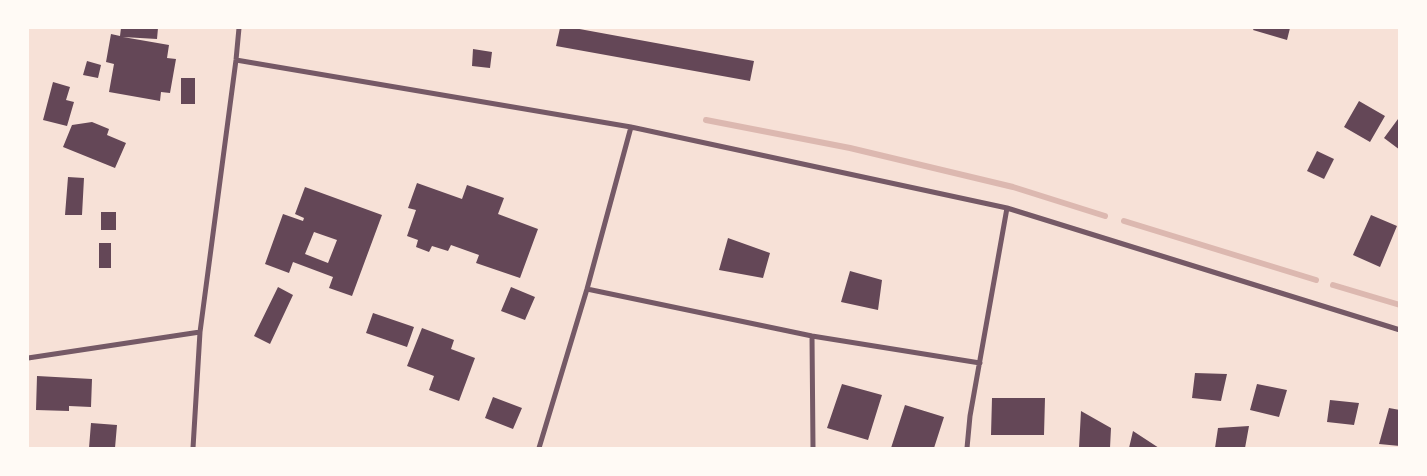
<!DOCTYPE html>
<style>
body{margin:0}
#map{position:relative;width:1427px;height:476px;overflow:hidden;background:#f7e1d7;font-family:Helvetica,sans-serif}
canvas{display:block}
.frame{position:absolute;inset:0;border:29px solid #fffaf5;pointer-events:none}
</style>
<div id="map">
<canvas width="1427" height="476"></canvas>
<div class="frame"></div>
</div>
<script>
const c = document.querySelector('canvas').getContext('2d');
c.lineJoin = 'round';
const shape = rows => new Path2D(rows.map(r => 'M' + r).join(''));
function trace(path, color, width, dash) { c.strokeStyle = color; c.lineWidth = width; c.lineCap = dash ? 'butt' : 'round'; c.setLineDash(dash || []); c.stroke(path); }
function fillPath(path, color) { c.fillStyle = color; c.fill(path, 'evenodd'); }
trace(shape([
 [706,120,850,148,1013,187,1105,216],
 [1124,221,1316,280],
 [1333,285,1400,305]
]), '#dcb8b0', 6);
fillPath(shape([
 [121,28,158,28,157,39,123,37,169,45,167,58,176,59,170,93,161,92,160,101,109,92,114,64,106,62,111,34,120,36],
 [560,28,574,28,754,61,750,81,556,46],
 [1254,28,1290,28,1287,40,1253,30],
 [473,49,492,52,490,68,472,66],
 [87,61,101,65,98,78,83,75],
 [181,78,195,78,195,104,181,104],
 [53,82,70,87,66,100,74,102,67,126,43,120],
 [1359,101,1385,116,1370,142,1344,127],
 [1398,119,1400,120,1400,150,1384,138],
 [92,122,109,129,107,135,126,143,115,168,63,147,72,125],
 [1317,151,1334,159,1324,179,1307,171],
 [68,177,84,178,82,215,65,215],
 [417,183,462,199,467,185,504,198,498,214,538,229,520,278,476,263,479,255,451,245,448,251,432,246,429,252,416,247,418,240,407,236,416,210,408,208],
 [305,187,382,215,352,296,329,288,333,277,293,262,289,273,265,264,283,214,303,221,304,218,295,214],
 [314,232,337,240,328,263,305,254],
 [101,212,116,212,116,230,101,230],
 [1371,215,1397,226,1380,267,1353,255],
 [728,238,770,253,763,278,719,270],
 [99,243,111,243,111,268,99,268],
 [850,271,882,280,878,310,841,302],
 [278,287,293,295,270,344,254,336],
 [511,287,535,297,525,320,501,311],
 [373,313,414,327,407,347,366,333],
 [422,328,454,340,451,349,475,358,459,401,429,390,434,376,407,366],
 [1195,373,1227,374,1221,401,1192,398],
 [37,376,92,379,91,407,69,406,69,411,36,410],
 [842,384,882,395,868,440,827,428],
 [1257,384,1287,390,1279,417,1250,410],
 [493,397,522,408,513,429,485,418],
 [992,398,1045,398,1044,435,991,435],
 [1330,400,1359,403,1354,425,1327,422],
 [905,405,944,417,934,448,891,448],
 [1389,408,1400,410,1400,446,1379,444],
 [1081,411,1111,428,1110,448,1079,448],
 [91,423,117,425,115,448,89,448],
 [1249,426,1245,448,1215,448,1218,428],
 [1133,431,1159,448,1129,448]
]), '#644757');
trace(shape([
 [236,60,631,127,1007,208,1400,330],
 [587,289,812,336,980,363],
 [812,336,813,448],
 [28,358,200,332],
 [193,448,200,332,236,60,239,28],
 [539,448,587,289,631,127],
 [967,448,970,416,1007,208]
]), '#755966', 5);
</script>
